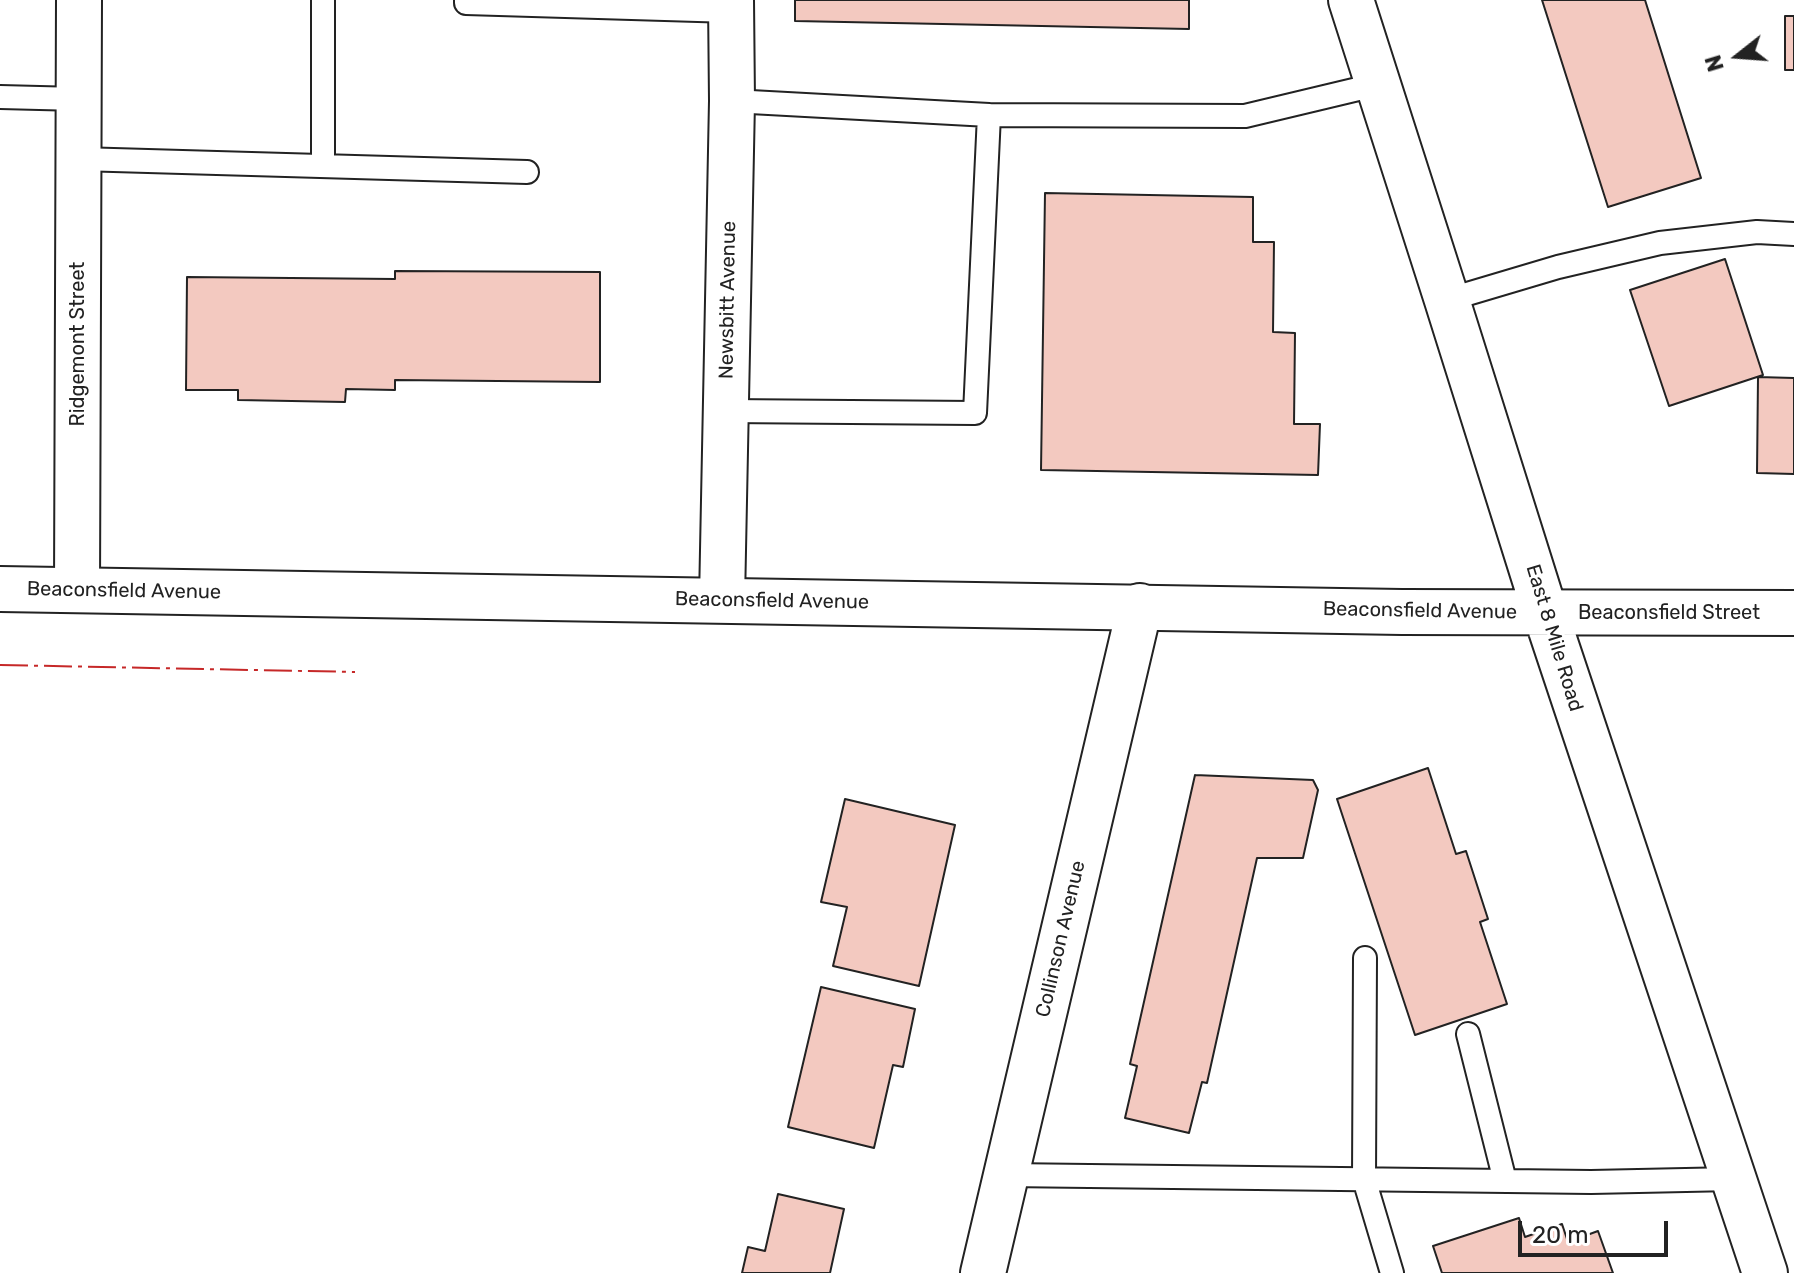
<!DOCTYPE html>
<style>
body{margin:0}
#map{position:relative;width:1794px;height:1273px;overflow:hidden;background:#fff;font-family:Rubik,sans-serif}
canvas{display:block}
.north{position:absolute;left:1698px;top:16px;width:80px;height:80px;-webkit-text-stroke:6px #fff;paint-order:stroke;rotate:253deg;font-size:22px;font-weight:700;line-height:32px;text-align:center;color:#222}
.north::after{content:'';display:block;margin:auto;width:28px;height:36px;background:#222;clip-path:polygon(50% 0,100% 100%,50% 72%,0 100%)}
.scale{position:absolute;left:1518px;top:1221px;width:150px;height:36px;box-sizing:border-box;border:4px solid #222;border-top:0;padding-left:10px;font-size:24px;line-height:28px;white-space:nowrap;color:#222;-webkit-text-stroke:6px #fff;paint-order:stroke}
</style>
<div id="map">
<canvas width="1794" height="1273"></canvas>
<div class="north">N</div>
<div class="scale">20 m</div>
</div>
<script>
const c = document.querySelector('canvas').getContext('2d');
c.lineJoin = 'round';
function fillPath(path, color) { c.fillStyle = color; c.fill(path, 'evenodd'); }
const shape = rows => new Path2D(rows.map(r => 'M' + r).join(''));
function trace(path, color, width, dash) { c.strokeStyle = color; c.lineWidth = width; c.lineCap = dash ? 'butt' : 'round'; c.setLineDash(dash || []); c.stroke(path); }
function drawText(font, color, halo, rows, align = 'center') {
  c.font = font + ' Rubik,sans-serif'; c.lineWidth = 6; c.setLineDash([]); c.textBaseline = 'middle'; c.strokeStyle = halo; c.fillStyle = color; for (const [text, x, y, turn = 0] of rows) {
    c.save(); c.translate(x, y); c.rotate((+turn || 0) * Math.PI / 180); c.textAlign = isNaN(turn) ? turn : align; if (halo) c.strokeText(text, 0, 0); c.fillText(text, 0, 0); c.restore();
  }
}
const building = shape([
 [795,0,1189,0,1189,29,795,21,795,0],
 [1542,0,1645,0,1701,178,1608,207,1542,0],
 [1785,16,1794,16,1794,70,1785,70,1785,16],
 [1045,193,1253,197,1253,242,1274,242,1273,332,1295,333,1294,424,1320,424,1318,475,1041,470,1045,193],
 [1725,259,1763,375,1669,406,1630,290,1725,259],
 [395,271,600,272,600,382,395,380,395,390,346,389,345,402,238,400,238,390,186,390,187,277,395,279,395,271],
 [1758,377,1794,378,1794,474,1757,473,1758,377],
 [1428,768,1456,854,1466,851,1488,919,1480,922,1507,1004,1415,1035,1337,799,1428,768],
 [1195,775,1313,780,1318,790,1303,858,1257,858,1207,1083,1202,1082,1189,1133,1125,1118,1137,1066,1130,1064,1195,775],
 [845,799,955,825,919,986,833,966,847,907,821,902,845,799],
 [821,987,915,1009,903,1067,893,1065,874,1148,788,1127,821,987],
 [778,1194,844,1209,830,1273,742,1273,748,1247,765,1251,778,1194],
 [1519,1218,1525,1237,1562,1224,1568,1242,1598,1231,1613,1273,1442,1273,1433,1246,1519,1218]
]);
fillPath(building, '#f3c9c0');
trace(building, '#222', 2);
const service = shape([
 [466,0,466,3,731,11],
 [0,97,79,99],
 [989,115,1245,116,1379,84],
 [79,159,527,172],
 [323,166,323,0],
 [1447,300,1558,267,1660,243,1757,232,1794,234],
 [726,411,975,413,989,115,732,101],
 [1365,958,1364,1179,1392,1273],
 [1468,1034,1505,1181],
 [1006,1175,1591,1182,1733,1179]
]);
const minor = shape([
 [77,590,79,0],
 [722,600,732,101,731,0],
 [983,1273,1140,606]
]);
const tertiary = shape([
 [1351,0,1447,300,1545,612,1765,1273],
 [0,589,1402,612,1794,613]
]);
trace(service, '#222', 26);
trace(minor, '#222', 48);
trace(tertiary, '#222', 48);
trace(service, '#fff', 22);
trace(minor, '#fff', 44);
trace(tertiary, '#fff', 44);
trace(shape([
 [0,665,355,672]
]), '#c62828', 2, [28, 6, 4, 6]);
drawText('20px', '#222', '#fff', [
 ["Newsbitt Avenue",728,300,-89],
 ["Ridgemont Street",78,344,-90],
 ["Beaconsfield Avenue",124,591,1],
 ["Beaconsfield Avenue",772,601,1],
 ["Beaconsfield Avenue",1420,611,1],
 ["Beaconsfield Street",1669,613],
 ["East 8 Mile Road",1554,638,73],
 ["Collinson Avenue",1061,939,-77]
]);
</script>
